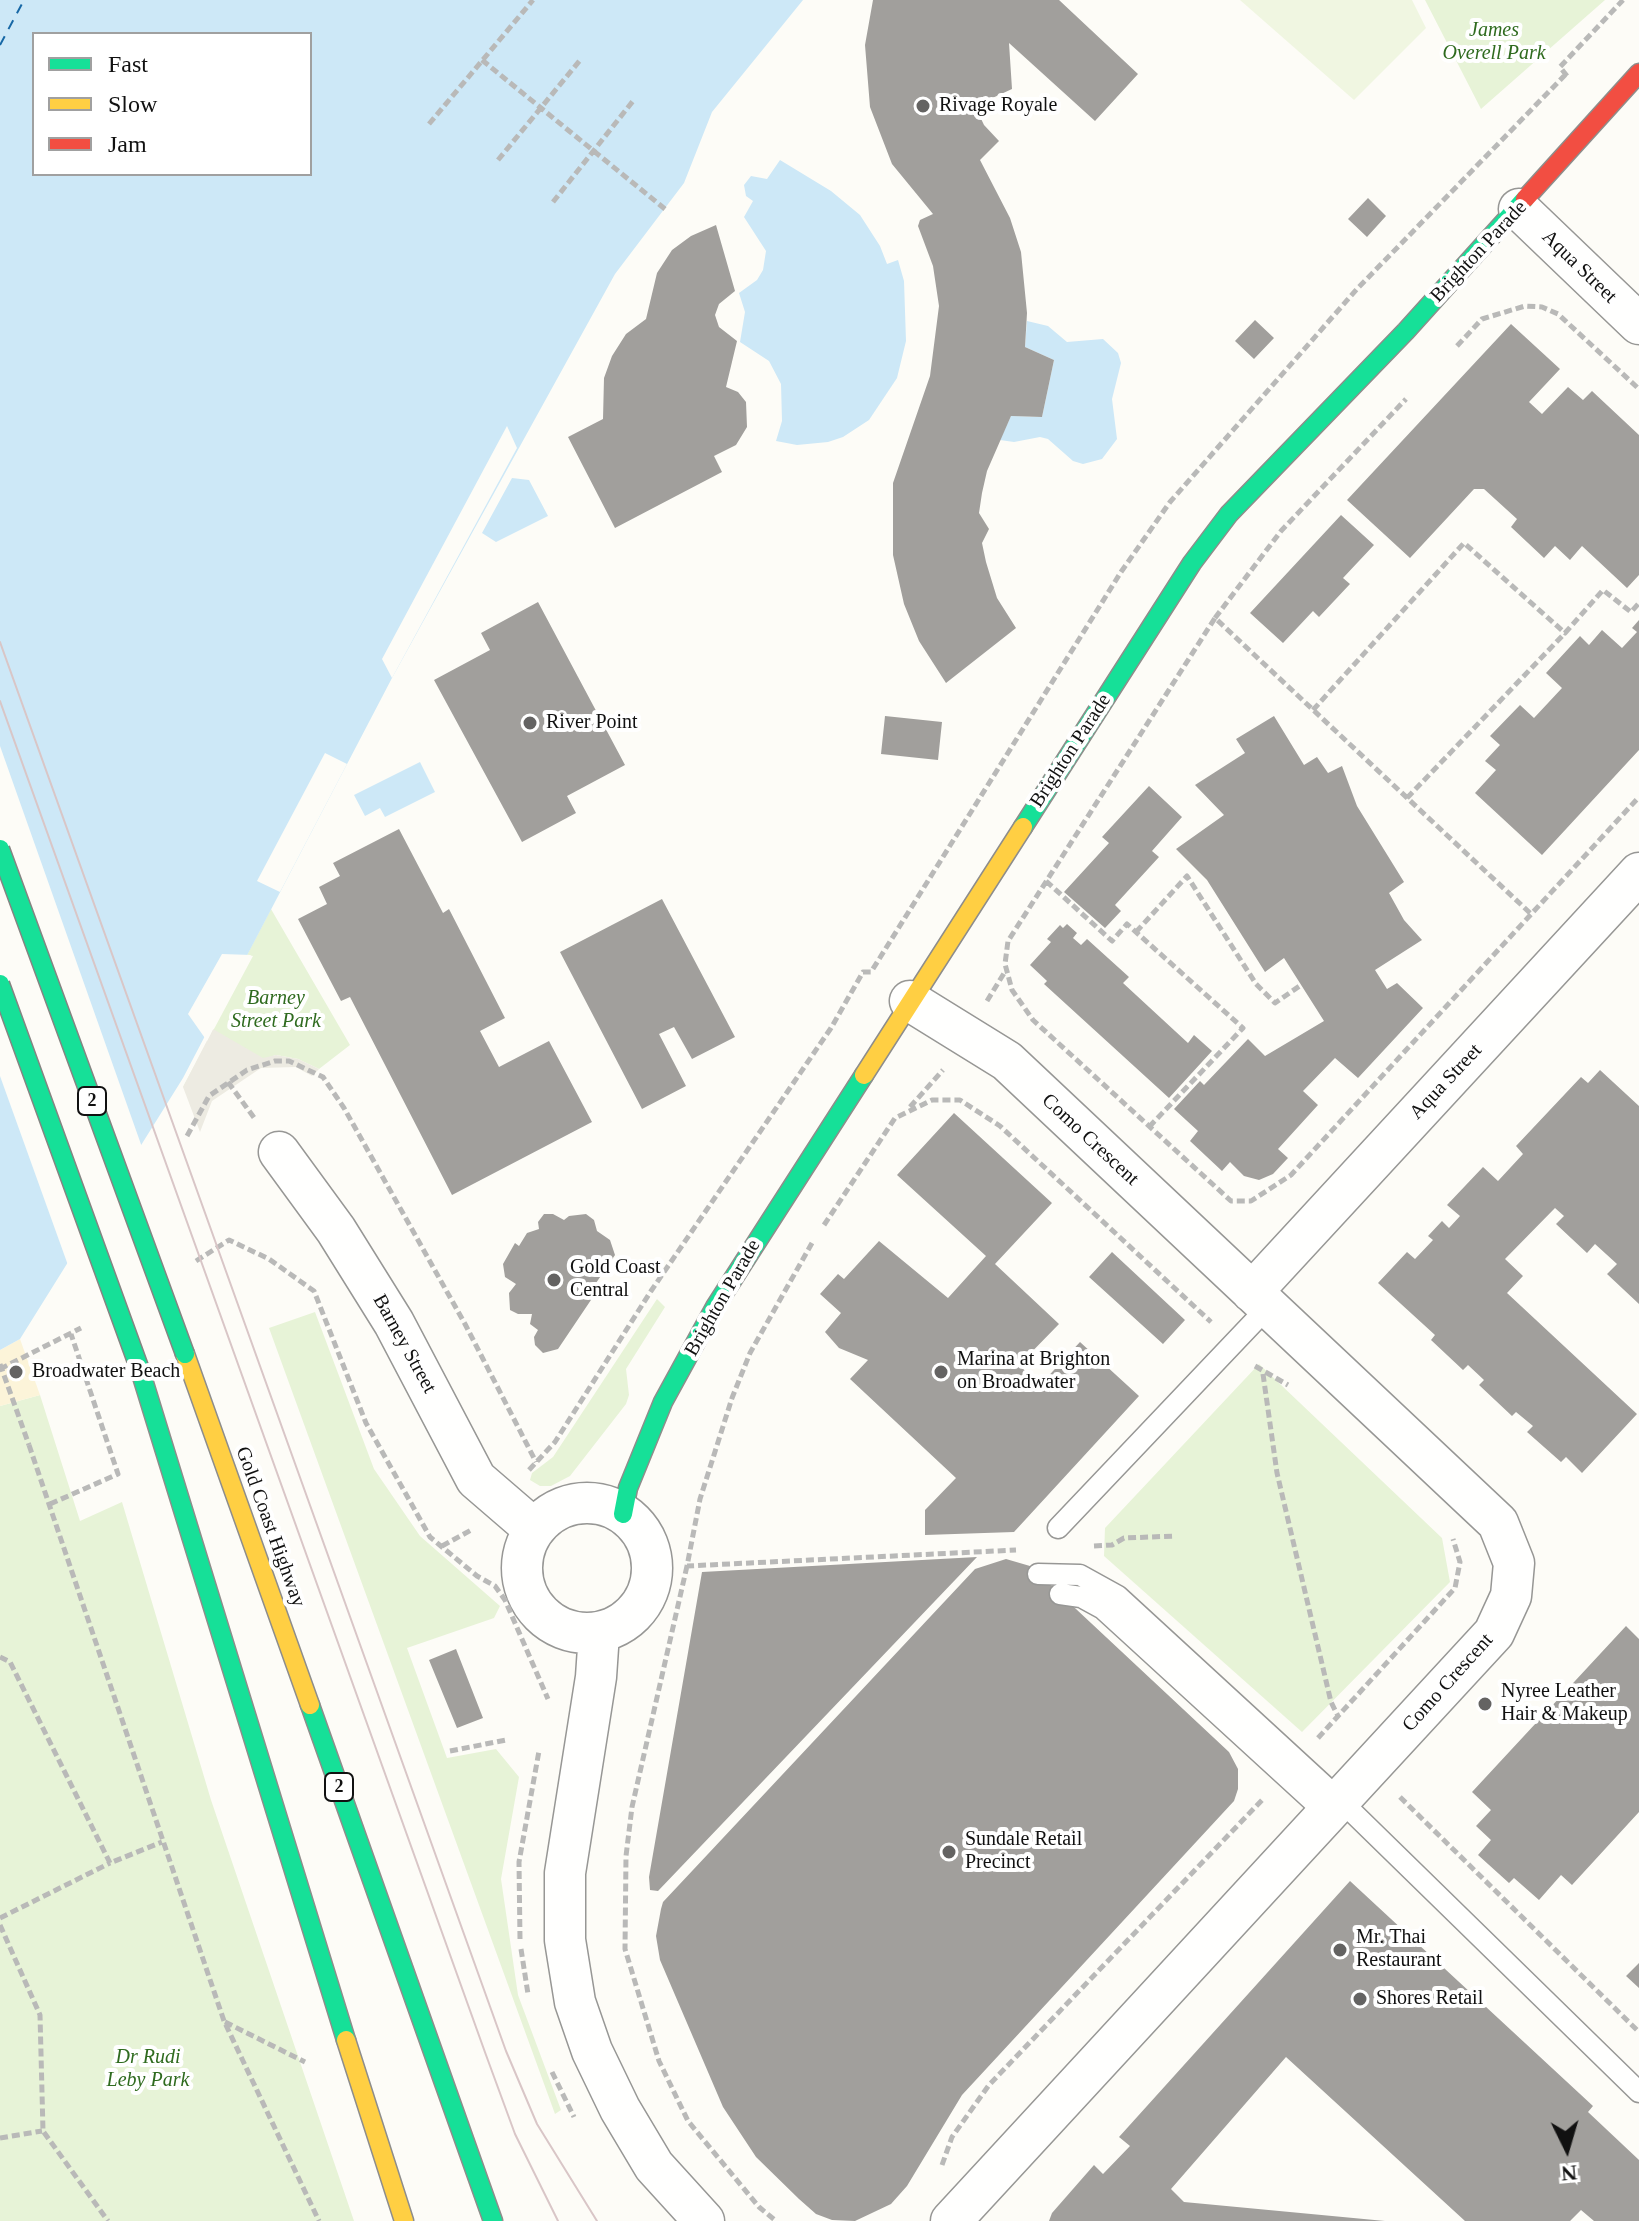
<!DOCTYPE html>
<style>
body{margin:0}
#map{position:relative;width:1639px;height:2221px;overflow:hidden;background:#fdfcf7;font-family:"Times New Roman",serif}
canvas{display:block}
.legend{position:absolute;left:32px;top:32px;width:280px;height:144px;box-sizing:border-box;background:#fff;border:2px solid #a0a0a0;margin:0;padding:10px 14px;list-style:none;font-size:24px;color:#111}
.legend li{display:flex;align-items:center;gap:16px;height:40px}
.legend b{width:40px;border:2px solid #a0a0a0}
.north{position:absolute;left:1527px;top:2109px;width:80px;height:80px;-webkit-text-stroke:6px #fff;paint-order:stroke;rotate:175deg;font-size:22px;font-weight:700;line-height:32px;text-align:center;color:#111}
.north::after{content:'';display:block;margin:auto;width:28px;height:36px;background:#111;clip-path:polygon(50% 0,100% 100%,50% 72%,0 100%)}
</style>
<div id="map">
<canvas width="1639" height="2221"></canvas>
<ul class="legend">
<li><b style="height:10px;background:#16e098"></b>Fast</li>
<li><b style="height:10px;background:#ffcf43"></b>Slow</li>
<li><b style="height:10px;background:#f24e42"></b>Jam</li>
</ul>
<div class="north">N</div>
</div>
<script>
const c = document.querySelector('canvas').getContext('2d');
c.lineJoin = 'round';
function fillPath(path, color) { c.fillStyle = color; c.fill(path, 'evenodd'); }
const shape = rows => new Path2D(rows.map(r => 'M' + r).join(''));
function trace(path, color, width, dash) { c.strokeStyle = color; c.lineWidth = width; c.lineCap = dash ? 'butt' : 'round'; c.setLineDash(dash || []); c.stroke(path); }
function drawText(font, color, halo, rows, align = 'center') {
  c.font = font + ' "Times New Roman",serif'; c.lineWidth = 8; c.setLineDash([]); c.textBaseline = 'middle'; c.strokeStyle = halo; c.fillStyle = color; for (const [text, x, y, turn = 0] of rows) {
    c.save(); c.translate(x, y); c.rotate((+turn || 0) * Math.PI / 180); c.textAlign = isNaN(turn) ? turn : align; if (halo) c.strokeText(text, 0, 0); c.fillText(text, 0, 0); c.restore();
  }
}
fillPath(shape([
 [1425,0,1605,0,1481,109],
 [271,909,350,1045,319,1069,298,1059,276,1055,183,1087,253,956,247,955],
 [657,1299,665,1307,626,1369,629,1395,626,1404,570,1476,551,1486,540,1486,530,1480,532,1473,553,1457],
 [315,1312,374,1469,420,1536,500,1606,494,1618,407,1648,447,1758,496,1749,519,1777,501,1879,518,1995,561,2110,555,2114,269,1328],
 [1259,1364,1442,1538,1450,1582,1302,1732,1104,1556,1105,1528],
 [40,1395,80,1521,122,1502,211,1800,354,2221,0,2221,0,1406]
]), '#e7f3d7');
fillPath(shape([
 [20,1339,40,1395,0,1406,0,1350]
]), '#fcf4d9');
fillPath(shape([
 [1240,0,1412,0,1426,28,1354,100]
]), '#f0f6e1');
fillPath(shape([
 [213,1029,263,1058,276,1055,298,1059,319,1069,312,1076,296,1067,261,1068,212,1101,200,1132,183,1087]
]), '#edebe2');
fillPath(shape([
 [0,0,803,0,712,112,684,183,615,274,392,678,183,1078,20,1339,0,1350],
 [34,34,310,34,310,174,34,174],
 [780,160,831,191,860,215,880,246,887,264,898,260,904,281,906,341,897,378,869,420,843,437,828,442,797,445,776,441,782,421,781,384,769,361,740,342,745,312,739,293,757,280,763,270,766,251,744,217,753,201,746,196,744,185,751,176,767,179],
 [1027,321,1048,326,1067,342,1103,339,1118,353,1121,363,1112,399,1117,439,1102,459,1083,464,1073,461,1048,439,1040,437,1014,442,1000,440,1011,416,1042,417,1054,360,1025,347],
 [512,478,529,480,548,516,496,542,482,533],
 [420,762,435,792,385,817,380,808,365,816,354,795]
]), '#cde8f7');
fillPath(shape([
 [507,426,517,448,392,678,382,659],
 [0,746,143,1150,69,1268,0,1076],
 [325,753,347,764,280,892,257,881],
 [222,954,251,955,207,1041,188,1014]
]), '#fdfcf7');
trace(shape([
 [0,45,24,0]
]), '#1768a6', 2, [10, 8]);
fillPath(shape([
 [873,0,1059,0,1138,74,1095,121,1009,43,1012,89,975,106,984,125,999,141,980,160,1010,218,1021,252,1027,313,1025,347,1054,360,1042,417,1011,416,987,471,982,493,979,513,989,529,982,543,986,562,997,598,1016,628,946,683,919,641,904,604,893,555,893,483,930,376,939,306,933,266,918,226,920,220,933,214,892,164,870,107,865,45],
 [1368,198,1386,216,1367,237,1348,219],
 [716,225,735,291,719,304,715,315,719,327,737,341,726,387,738,392,746,402,747,427,736,445,714,456,722,472,615,528,568,437,603,419,604,378,612,356,626,334,646,319,657,273,672,250,691,236],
 [1255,320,1274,338,1254,359,1235,341],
 [1511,324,1560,369,1529,402,1542,414,1568,387,1583,400,1592,391,1639,435,1639,575,1627,588,1582,546,1570,560,1555,546,1544,558,1511,527,1517,519,1484,489,1474,489,1410,558,1347,500],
 [1341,515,1374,545,1343,578,1350,584,1319,617,1313,611,1283,643,1250,613],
 [538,602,625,765,567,796,576,813,522,842,434,680,490,650,481,633],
 [1639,620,1639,750,1542,855,1475,793,1496,770,1485,761,1500,745,1490,736,1520,705,1534,718,1562,688,1546,673,1580,636,1589,645,1602,630,1622,648,1637,632,1632,628],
 [885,716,942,722,938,760,881,754],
 [1274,716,1304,765,1317,757,1328,773,1342,766,1357,806,1404,882,1389,893,1404,920,1422,940,1375,970,1387,989,1397,983,1423,1008,1358,1078,1335,1058,1303,1091,1318,1105,1278,1149,1288,1158,1273,1174,1259,1180,1244,1176,1230,1162,1222,1171,1190,1141,1198,1131,1174,1109,1200,1081,1204,1085,1248,1039,1265,1056,1324,1021,1284,958,1265,972,1207,880,1176,849,1224,815,1195,785,1245,753,1236,739],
 [1149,786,1182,817,1152,851,1159,857,1115,905,1121,911,1105,928,1064,892,1109,843,1102,837],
 [399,829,443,913,449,909,505,1018,480,1031,499,1067,549,1041,592,1122,452,1195,350,997,341,1001,298,919,327,904,319,887,340,876,333,863],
 [662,899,735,1037,692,1059,674,1027,659,1034,686,1086,642,1109,560,952],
 [1067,924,1077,933,1073,938,1081,945,1087,939,1129,977,1123,983,1188,1043,1194,1035,1212,1051,1169,1098,1044,984,1047,981,1030,965,1051,942,1047,939,1060,925,1063,928],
 [1600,1070,1639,1106,1639,1304,1607,1274,1617,1264,1595,1244,1587,1253,1556,1224,1564,1216,1555,1208,1505,1259,1523,1276,1507,1293,1637,1414,1582,1473,1566,1457,1561,1462,1527,1432,1533,1426,1516,1412,1512,1416,1479,1385,1484,1380,1468,1365,1463,1370,1431,1340,1435,1335,1378,1283,1407,1252,1415,1259,1433,1240,1428,1236,1442,1221,1449,1228,1460,1216,1447,1205,1483,1167,1498,1181,1523,1154,1516,1146,1581,1077,1588,1083],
 [954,1113,1052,1203,995,1264,1059,1324,1019,1365,1040,1385,1080,1342,1139,1396,1014,1532,925,1535,925,1510,956,1478,850,1379,868,1360,839,1348,825,1332,841,1313,820,1294,838,1274,844,1279,879,1241,948,1298,986,1256,897,1175],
 [544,1214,553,1214,564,1220,569,1216,586,1214,594,1220,597,1231,610,1240,615,1255,594,1286,595,1294,558,1349,543,1353,535,1345,534,1337,538,1330,530,1324,532,1314,518,1314,510,1310,509,1293,516,1284,505,1277,503,1264,515,1243,519,1246,527,1233,539,1229,538,1222],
 [1112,1252,1185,1320,1163,1344,1089,1277],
 [977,1557,658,1891,650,1890,649,1877,702,1572],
 [1006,1559,1030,1566,1229,1752,1238,1769,1238,1789,1234,1801,962,2095,907,2186,891,2204,855,2221,832,2220,816,2214,799,2199,756,2157,723,2107,660,1960,656,1936,661,1909,663,1902,975,1569],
 [1626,1626,1639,1639,1639,1812,1572,1885,1561,1875,1539,1900,1514,1878,1509,1883,1478,1855,1491,1840,1476,1826,1491,1810,1472,1792],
 [456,1649,483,1718,457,1728,429,1660],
 [1350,1881,1593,2106,1588,2112,1639,2160,1639,2221,1594,2221,1581,2210,1570,2221,1465,2221,1286,2057,1171,2189,1184,2202,1385,2221,1049,2221,1052,2213,1094,2165,1103,2174,1130,2146,1119,2137],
 [1639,1963,1639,1988,1626,1976]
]), '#a19f9c');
const lane = shape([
 [1058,1528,1268,1307],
 [1038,1574,1080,1575,1118,1596,1340,1800,1639,2092],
 [1060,1594,1081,1597,1103,1609,1327,1814]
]);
const street = shape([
 [1519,209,1639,324],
 [910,1001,1007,1061,1498,1523,1514,1563,1511,1596,1494,1633,951,2221],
 [279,1152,336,1230,394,1323,476,1479,534,1529],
 [1252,1292,1639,873],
 '522 1568a65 65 0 1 1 130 0a65 65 0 1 1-130 0Z',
 [599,1633,596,1677,565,1873,565,1940,575,2002,592,2051,620,2109,654,2166,704,2221]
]);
const fast = shape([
 [1023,827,1192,563,1229,514,1406,331,1525,199],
 [140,1370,346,2040],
 [623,1514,628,1488,663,1402,715,1307,864,1075],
 [310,1705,493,2221]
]);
const slow = shape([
 [864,1075,1023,827],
 [185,1354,310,1705],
 [346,2040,404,2221]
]);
const jam = shape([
 [1525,199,1639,73]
]);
trace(lane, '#979795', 23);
trace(street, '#979795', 43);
trace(fast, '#8e8d8b', 21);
trace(slow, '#8e8d8b', 21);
trace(jam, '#8e8d8b', 21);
trace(shape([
 [482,60,665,209],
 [1567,76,1560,67,1623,0],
 [429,124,533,0],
 [498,160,581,59],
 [553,202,633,101],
 [1457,346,1482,319,1525,306,1542,307,1558,314,1639,389],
 [1215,618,1281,531,1406,399],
 [1313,710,1464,543,1565,633,1603,590,1631,612,1639,603],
 [1407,798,1565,633],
 [1046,881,1112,941,1127,924,1243,1028,1150,1126],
 [1530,913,1215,618,1008,941,1005,964,1012,990,1033,1020,1231,1201,1251,1201,1291,1175,1639,797],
 [1136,932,1187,876,1256,984,1275,1003,1301,985],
 [987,1001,1006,970],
 [228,1082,255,1119],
 [910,1107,943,1070],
 [187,1136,209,1096,247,1070,275,1061,289,1061,323,1077,344,1108,465,1324,536,1462],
 [824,1225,895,1118,932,1100,960,1100,1000,1126,1211,1322],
 [812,1243,750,1353,732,1398,700,1499,687,1566,1016,1550],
 [196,1261,229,1240,269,1259,314,1291,366,1423,430,1537,477,1576,495,1586,505,1600,548,1699],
 [1255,1366,1288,1385],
 [0,1369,81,1328],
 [1263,1374,1277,1473,1331,1702,1338,1716],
 [29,1445,224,2021,319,2221],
 [529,1470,555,1442,651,1291,831,1028,863,972,871,972,1121,572,1170,502,1357,289,1566,74],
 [50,1504,118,1474,71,1334],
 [442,1546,473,1529],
 [1094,1546,1112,1545,1124,1538,1176,1536],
 [687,1566,632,1807,626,1856,625,1949,659,2061,688,2121,759,2207,776,2221],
 [0,1657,10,1662,110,1863,162,1842],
 [1318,1738,1455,1588,1460,1562,1453,1539],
 [450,1751,506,1740],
 [1400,1797,1639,2032],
 [0,1918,110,1863],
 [0,1925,40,2015,43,2131,108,2221],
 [520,1939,519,1862,539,1751],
 [521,1949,528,1994],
 [225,2022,305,2062],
 [552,2072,574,2117],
 [0,2138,42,2131],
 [942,2165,952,2137,989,2085,1263,1799]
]), '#b9b9b8', 5, [8, 4]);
trace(lane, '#fffffe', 20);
trace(street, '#fffffe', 40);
trace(fast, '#16e098', 18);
trace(slow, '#ffcf43', 18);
trace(jam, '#f24e42', 18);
trace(shape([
 [0,642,506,2051,537,2124,597,2221],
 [0,701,486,2055,515,2134,558,2221]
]), '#d9c6c7', 2);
const fastBridge = shape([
 [0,849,185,1354],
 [0,984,140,1370]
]);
trace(fastBridge, '#858482', 21, []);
trace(shape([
 [0,1364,29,1445]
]), '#b9b9b8', 5, [8, 4]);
trace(fastBridge, '#16e098', 18);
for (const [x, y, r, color] of [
 [923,106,8,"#646362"],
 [530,723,8,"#646362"],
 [554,1280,8,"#646362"],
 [16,1372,8,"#646362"],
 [941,1372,8,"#646362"],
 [1485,1704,8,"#646362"],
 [949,1852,8,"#646362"],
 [1340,1950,8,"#646362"],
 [1360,1999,8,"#646362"]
]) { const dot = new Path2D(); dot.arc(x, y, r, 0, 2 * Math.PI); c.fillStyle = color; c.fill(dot); trace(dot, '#fff', 3); }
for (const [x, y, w] of [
 [92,1101,28],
 [339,1787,28]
]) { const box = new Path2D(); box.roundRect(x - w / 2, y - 14, w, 28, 6); c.fillStyle = '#fff'; c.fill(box); trace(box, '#111', 2); }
drawText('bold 18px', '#111', null, [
 ["2",92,1101],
 ["2",339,1787]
]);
drawText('italic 20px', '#2f6b1f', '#fff', [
 ["James",1494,31],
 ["Overell Park",1494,54],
 ["Barney",276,999],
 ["Street Park",276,1022],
 ["Dr Rudi",148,2058],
 ["Leby Park",148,2081]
]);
drawText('20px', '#111', '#fff', [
 ["Rivage Royale",939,106],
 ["River Point",546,723],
 ["Gold Coast",570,1268],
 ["Central",570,1291],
 ["Marina at Brighton",957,1360],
 ["on Broadwater",957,1383],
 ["Broadwater Beach",32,1372],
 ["Nyree Leather",1501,1692],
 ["Hair & Makeup",1501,1715],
 ["Sundale Retail",965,1840],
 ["Precinct",965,1863],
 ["Mr. Thai",1356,1938],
 ["Restaurant",1356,1961],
 ["Shores Retail",1376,1999]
], 'left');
drawText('20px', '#111', '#fff', [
 ["Brighton Parade",1479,252,-47],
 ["Aqua Street",1579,267,44],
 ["Brighton Parade",1071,751,-57],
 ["Aqua Street",1446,1082,-47],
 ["Como Crescent",1090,1140,43],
 ["Brighton Parade",723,1298,-60],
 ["Barney Street",404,1344,61],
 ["Gold Coast Highway",270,1527,70],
 ["Como Crescent",1448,1683,-48]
]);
</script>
